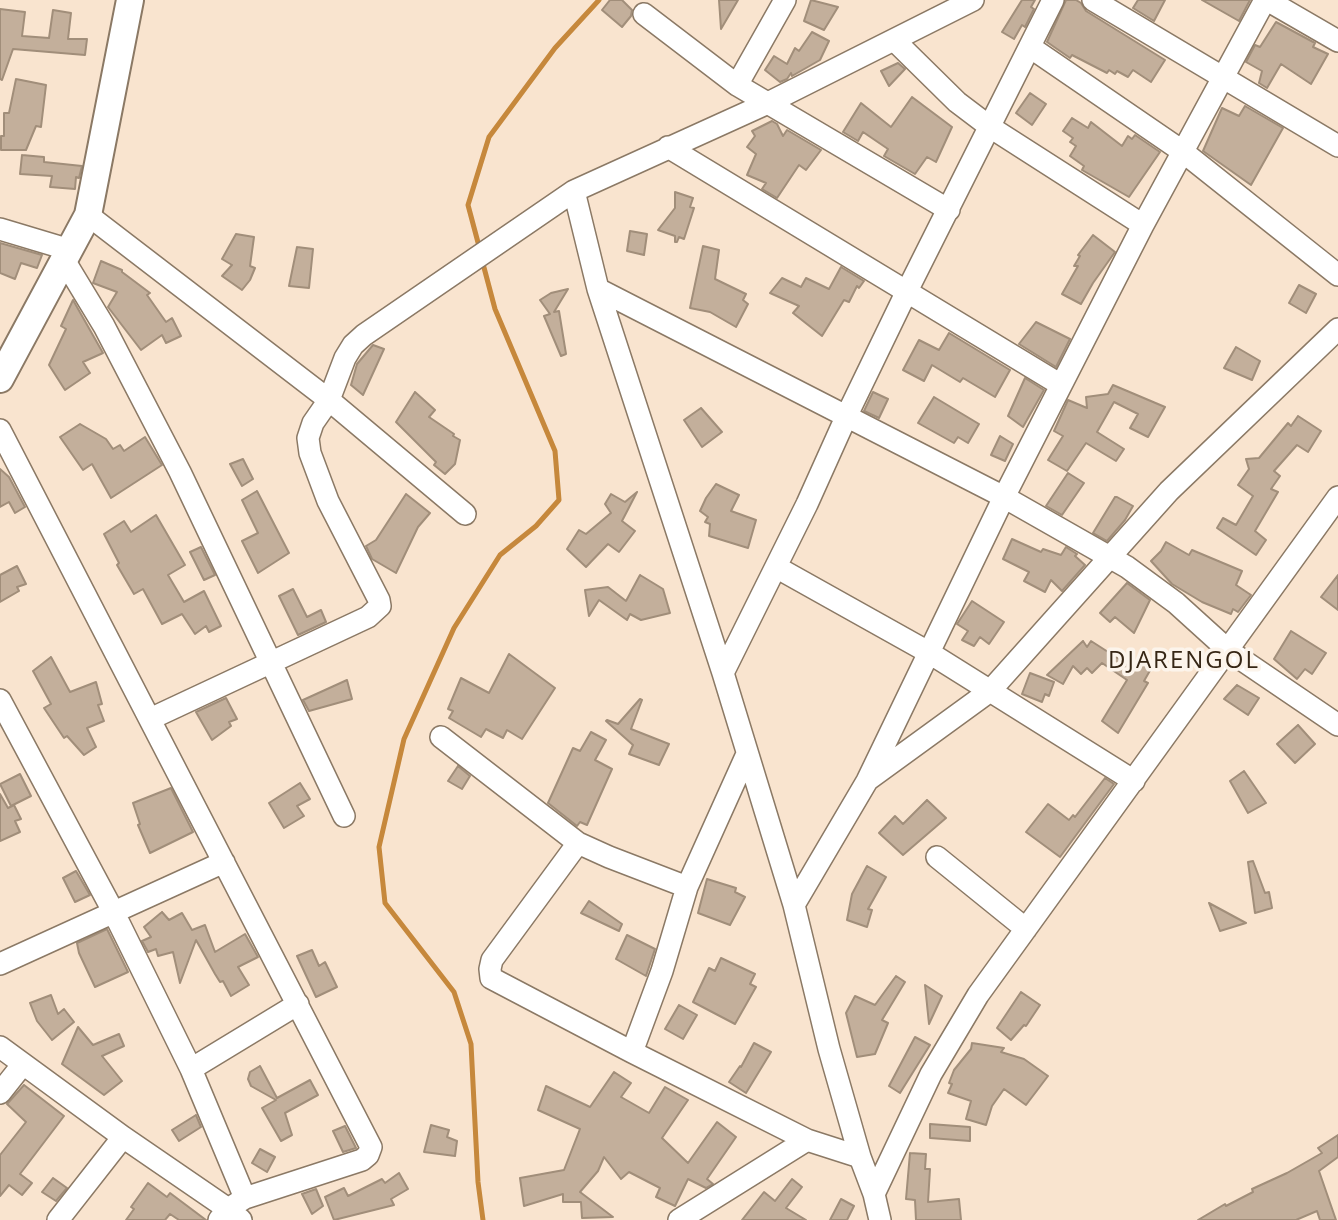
<!DOCTYPE html>
<style>
body{margin:0}
canvas{display:block;background:#f9e4cf}
</style>
<canvas width="1338" height="1220"></canvas>
<script>
const c = document.querySelector('canvas').getContext('2d');
c.lineJoin = 'round';
const shape = rows => new Path2D(rows.map(r => 'M' + r).join(''));
function trace(path, color, width, dash) { c.strokeStyle = color; c.lineWidth = width; c.lineCap = dash ? 'butt' : 'round'; c.setLineDash(dash || []); c.stroke(path); }
function fillPath(path, color) { c.fillStyle = color; c.fill(path, 'evenodd'); }
function drawText(font, color, halo, rows, align = 'center') {
  c.font = font + ' "Open Sans",sans-serif'; c.lineWidth = 7; c.setLineDash([]); c.textBaseline = 'middle'; c.strokeStyle = halo; c.fillStyle = color; for (const [text, x, y, turn = 0] of rows) {
    c.save(); c.translate(x, y); c.rotate((+turn || 0) * Math.PI / 180); c.textAlign = isNaN(turn) ? turn : align; if (halo) c.strokeText(text, 0, 0); c.fillText(text, 0, 0); c.restore();
  }
}
trace(shape([
 [480,250,468,205,489,137,555,48,599,0],
 [482,260,495,309,555,451,559,500,536,526,500,555,454,628,404,739,379,847,385,903,454,992,471,1044,478,1182,483,1220]
]), '#c6883c', 5);
const building = shape([
 [610,0,622,0,632,10,631,16,622,27,602,10,610,0],
 [719,0,738,0,721,29,719,0],
 [811,0,838,7,824,30,804,21,811,0],
 [1022,0,1035,0,1031,7,1034,9,1025,27,1022,25,1014,39,1002,32,1022,0],
 [1066,0,1076,0,1081,3,1086,11,1165,60,1151,82,1133,70,1128,77,1117,71,1115,74,1109,70,1107,73,1072,55,1070,58,1047,42,1066,0],
 [1138,0,1165,0,1154,21,1133,8,1138,0],
 [1202,0,1250,0,1239,21,1202,0],
 [0,9,25,12,22,36,49,38,53,10,71,13,68,39,87,39,85,55,13,49,2,80,0,79,0,9],
 [1276,22,1315,43,1313,47,1328,54,1311,84,1281,64,1267,88,1259,83,1262,71,1246,62,1255,45,1260,47,1276,22],
 [812,32,829,41,820,60,792,76,791,73,787,79,780,82,765,70,774,56,787,64,795,48,799,51,812,32],
 [898,63,905,69,889,86,881,71,898,63],
 [16,79,46,85,41,127,36,126,26,150,1,150,1,136,4,136,4,113,9,113,16,79],
 [1030,93,1046,104,1032,125,1016,113,1030,93],
 [912,97,952,127,936,162,927,157,915,174,884,156,888,149,863,132,858,141,843,132,861,103,891,127,912,97],
 [1245,106,1283,128,1251,185,1203,151,1222,108,1239,116,1245,106],
 [1072,118,1088,128,1091,122,1122,146,1128,136,1132,139,1135,135,1160,152,1129,197,1082,170,1084,166,1070,156,1076,146,1070,142,1073,138,1063,131,1072,118],
 [772,121,777,124,783,136,787,130,821,150,806,170,799,165,777,198,762,189,766,183,747,175,756,154,747,147,755,136,752,131,772,121],
 [22,155,44,157,44,162,82,166,79,178,76,177,75,189,50,187,52,176,20,174,22,155],
 [675,192,693,198,690,207,694,208,684,239,679,237,677,242,675,242,675,236,658,230,675,208,675,192],
 [630,231,647,234,644,255,627,251,630,231],
 [236,234,254,237,250,266,255,268,250,280,242,290,222,276,232,265,222,259,236,234],
 [1093,235,1115,252,1093,283,1081,304,1062,294,1078,266,1074,266,1080,256,1078,255,1093,235],
 [0,243,42,255,37,268,21,263,15,279,0,273,0,243],
 [703,246,719,250,715,279,746,294,743,300,748,304,736,327,710,312,690,308,703,246],
 [297,247,313,249,309,288,289,286,297,247],
 [101,261,122,270,122,272,150,293,147,295,166,322,172,318,181,336,166,343,162,335,141,350,108,307,117,292,93,283,101,261],
 [841,267,864,281,859,288,857,286,849,302,844,300,822,336,793,313,799,306,770,293,782,278,801,287,806,278,829,289,841,267],
 [1299,285,1316,294,1306,313,1289,303,1299,285],
 [568,289,554,312,559,311,566,354,561,356,544,316,550,314,540,300,551,293,568,289],
 [73,300,103,353,83,362,90,373,65,390,49,365,66,329,61,326,73,300],
 [1036,322,1070,339,1056,367,1019,344,1036,322],
 [949,333,1010,370,995,397,963,378,960,382,932,365,924,381,903,370,919,340,939,350,949,333],
 [373,345,384,349,363,395,351,385,357,364,373,345],
 [1236,347,1260,361,1252,380,1224,368,1236,347],
 [1025,378,1044,390,1023,427,1008,416,1025,378],
 [1113,385,1165,407,1148,437,1130,428,1138,414,1114,402,1097,432,1124,449,1116,461,1086,443,1067,471,1048,460,1063,436,1054,431,1068,400,1087,408,1086,397,1108,394,1113,385],
 [415,392,435,410,429,417,454,434,453,436,460,440,455,464,445,474,434,465,436,462,396,422,415,392],
 [873,392,888,399,879,418,864,411,873,392],
 [934,397,979,424,968,443,958,437,954,443,918,423,934,397],
 [701,408,722,432,702,447,684,420,701,408],
 [1298,416,1321,431,1308,452,1297,445,1274,471,1280,476,1271,489,1278,492,1255,531,1266,540,1256,555,1217,528,1223,518,1236,525,1253,496,1238,485,1249,469,1246,459,1259,458,1288,423,1291,426,1298,416],
 [80,424,106,439,113,449,120,445,124,451,145,437,162,465,111,498,92,464,83,470,60,437,80,424],
 [1000,436,1013,444,1005,461,991,455,1000,436],
 [243,459,253,479,242,486,230,464,243,459],
 [0,469,9,477,25,507,15,513,9,502,0,507,0,469],
 [1068,473,1084,483,1062,515,1046,506,1068,473],
 [716,484,739,495,731,511,756,520,748,548,709,536,710,524,705,522,708,517,700,511,706,498,716,484],
 [257,491,289,553,258,573,242,541,258,533,242,500,257,491],
 [637,492,622,521,635,531,619,552,608,544,586,567,567,549,579,530,586,534,611,513,605,504,611,494,625,502,637,492],
 [406,494,430,513,418,527,396,573,372,559,366,546,376,540,406,494],
 [1115,497,1117,497,1133,506,1125,520,1107,541,1093,533,1115,497],
 [156,515,185,565,168,575,184,602,204,591,221,626,209,632,206,626,195,634,182,614,162,624,143,589,134,594,117,565,119,563,104,534,124,521,131,532,156,515],
 [1012,539,1041,552,1043,549,1061,555,1066,547,1077,554,1075,556,1085,565,1062,591,1051,580,1045,592,1024,581,1029,572,1003,559,1012,539],
 [1166,542,1189,555,1192,550,1242,571,1236,585,1251,595,1238,612,1233,609,1231,614,1202,602,1172,584,1151,561,1161,551,1166,542],
 [201,547,215,575,204,580,190,552,201,547],
 [17,566,26,584,17,587,19,591,0,602,0,575,17,566],
 [640,575,663,589,670,613,641,620,630,614,627,620,599,600,589,616,585,590,608,587,626,601,640,575],
 [1338,575,1338,610,1321,597,1338,575],
 [1127,583,1150,600,1134,633,1115,617,1110,622,1100,613,1127,583],
 [293,589,307,617,321,610,326,622,298,635,279,596,293,589],
 [972,601,1004,622,989,644,980,637,974,646,962,640,968,631,957,624,972,601],
 [1291,631,1326,653,1312,674,1305,669,1297,679,1274,659,1291,631],
 [1083,641,1087,647,1091,641,1133,668,1140,658,1152,667,1144,681,1148,683,1118,733,1102,721,1127,680,1102,663,1092,673,1087,668,1081,674,1073,666,1063,684,1047,675,1083,641],
 [509,654,555,688,522,739,507,730,503,738,486,729,481,737,449,718,453,711,448,709,461,678,489,693,509,654],
 [51,657,70,692,96,682,102,704,98,705,104,721,87,728,96,747,84,755,67,736,64,738,44,708,51,704,33,671,51,657],
 [1030,673,1054,682,1049,696,1045,694,1042,702,1022,694,1030,673],
 [347,680,352,699,309,711,303,700,347,680],
 [1237,685,1259,698,1248,715,1224,699,1237,685],
 [226,698,237,719,229,722,231,726,212,740,196,712,226,698],
 [640,699,642,700,631,729,669,744,659,765,629,754,633,745,606,721,607,720,618,724,640,699],
 [1298,725,1315,744,1295,763,1277,744,1298,725],
 [591,732,606,740,595,760,612,769,587,825,580,822,577,826,548,803,573,748,580,751,591,732],
 [458,766,470,776,462,789,448,781,458,766],
 [1244,771,1266,803,1248,813,1230,781,1244,771],
 [20,774,31,796,11,806,0,784,20,774],
 [1105,778,1114,784,1060,857,1026,832,1048,804,1069,820,1073,815,1075,817,1105,778],
 [300,783,310,799,297,806,304,816,284,828,269,803,300,783],
 [171,788,193,832,150,853,138,825,140,824,133,803,171,788],
 [0,794,8,808,14,805,21,819,15,821,20,832,0,841,0,794],
 [927,800,946,818,903,855,879,833,895,816,903,824,927,800],
 [1253,861,1265,893,1269,892,1272,908,1255,913,1248,862,1253,861],
 [867,866,886,877,868,909,872,910,867,927,847,920,852,894,867,866],
 [76,871,90,895,75,902,63,878,76,871],
 [707,879,736,888,735,892,745,897,730,925,698,913,707,879],
 [589,901,622,924,619,931,581,913,589,901],
 [1209,903,1246,923,1220,931,1209,903],
 [162,912,169,920,182,913,192,930,205,925,215,952,245,934,258,957,238,967,249,985,231,996,223,981,220,982,215,974,196,940,180,983,173,952,158,956,156,949,148,952,142,941,151,937,144,927,162,912],
 [107,929,128,972,95,987,79,953,77,943,107,929],
 [627,935,655,949,646,976,616,959,627,935],
 [312,950,319,966,325,962,337,987,316,997,297,956,312,950],
 [721,958,755,974,750,984,756,987,735,1024,693,1002,709,968,715,971,721,958],
 [896,976,905,982,882,1020,888,1023,875,1054,857,1057,846,1013,855,996,875,1005,896,976],
 [925,985,942,996,929,1024,925,985],
 [1021,992,1040,1005,1026,1026,1024,1025,1011,1040,997,1028,1021,992],
 [51,995,58,1014,64,1009,74,1022,52,1040,37,1021,30,1003,51,995],
 [679,1005,697,1015,683,1039,665,1029,679,1005],
 [78,1027,93,1045,119,1034,124,1046,102,1056,122,1081,104,1095,62,1064,78,1027],
 [915,1037,930,1045,900,1093,889,1086,915,1037],
 [754,1043,771,1052,746,1093,729,1082,740,1066,741,1067,754,1043],
 [972,1043,1004,1048,1001,1052,1024,1059,1048,1076,1026,1105,1004,1089,992,1106,986,1125,966,1119,971,1101,948,1093,952,1084,949,1083,954,1070,971,1049,972,1043],
 [260,1066,277,1098,310,1080,318,1095,285,1113,292,1135,281,1141,262,1108,276,1100,251,1086,248,1079,250,1072,260,1066],
 [614,1072,631,1083,621,1097,649,1113,665,1087,688,1100,662,1138,688,1163,717,1122,736,1137,707,1179,713,1184,706,1188,688,1179,675,1206,656,1197,660,1188,629,1172,621,1179,604,1157,598,1171,580,1192,613,1217,582,1218,581,1202,563,1202,563,1194,524,1206,520,1178,564,1170,580,1129,538,1110,546,1086,590,1107,614,1072],
 [24,1085,64,1116,20,1174,32,1183,22,1195,9,1185,0,1196,0,1155,26,1122,7,1104,24,1085],
 [196,1115,201,1127,179,1141,172,1130,196,1115],
 [930,1124,970,1127,970,1141,930,1138,930,1124],
 [431,1125,449,1130,447,1137,457,1141,455,1156,424,1152,431,1125],
 [345,1126,356,1148,343,1152,333,1131,345,1126],
 [1338,1135,1338,1157,1319,1171,1336,1220,1320,1220,1317,1211,1296,1220,1198,1220,1225,1204,1226,1206,1253,1192,1252,1189,1287,1173,1322,1153,1318,1148,1338,1135],
 [260,1149,275,1157,267,1172,252,1163,260,1149],
 [910,1153,926,1154,925,1169,930,1169,928,1202,959,1199,961,1220,916,1220,915,1200,906,1199,910,1153],
 [399,1173,408,1189,391,1199,394,1205,334,1220,325,1197,344,1188,348,1196,382,1179,385,1183,399,1173],
 [53,1178,67,1188,56,1201,42,1192,53,1178],
 [792,1179,802,1187,786,1208,806,1220,742,1220,764,1192,775,1201,792,1179],
 [148,1183,167,1197,170,1193,206,1220,179,1220,170,1214,165,1220,126,1220,134,1209,131,1207,148,1183],
 [316,1189,323,1206,312,1214,302,1194,316,1189],
 [841,1199,854,1206,847,1220,830,1220,841,1199]
]);
fillPath(building, '#c3af9b');
trace(building, '#a18e7a', 2);
const minor = shape([
 [1093,0,1338,146],
 [1267,0,1338,41],
 [644,14,737,85,949,210],
 [894,40,957,102,990,127,1143,225],
 [1030,47,1182,151,1338,275],
 [737,85,785,0],
 [668,147,1061,385],
 [574,191,598,289,723,673,794,905,829,1049,860,1157,874,1194],
 [88,215,329,400,465,514],
 [0,229,70,250],
 [64,260,104,326,180,472,344,816],
 [598,289,1004,497,1127,567,1176,603,1229,651,1338,725],
 [0,430,371,1147,368,1155,362,1160,245,1198,228,1209,219,1220],
 [776,567,928,652,1134,781],
 [723,673,807,504,847,415,907,291,1053,0],
 [0,700,113,911,191,1069,245,1198],
 [150,719,368,617,380,606,379,600,328,501,310,453,308,438,313,423,329,400,345,358,353,345,364,335,574,191,768,103,973,0],
 [441,737,578,843,609,857,687,887],
 [869,779,990,691,1169,491,1338,329],
 [578,843,492,960,490,969,491,978,632,1052,807,1140,860,1157],
 [937,857,1026,929],
 [794,905,867,781,1004,497,1143,225,1265,0],
 [0,964,224,862],
 [0,1047,123,1137,228,1209,241,1220],
 [632,1052,662,971,687,887,747,754],
 [191,1069,298,1004],
 [0,1093,23,1064],
 [58,1220,123,1137],
 [679,1220,807,1140],
 [880,1220,874,1194,931,1074,978,995,1338,497]
]);
const tertiary = shape([
 [0,379,88,215,130,0]
]);
trace(minor, '#8b7965', 24);
trace(tertiary, '#8b7965', 30);
trace(minor, '#fff', 21);
trace(tertiary, '#fff', 26);
c.letterSpacing = '2px';
drawText('24px', '#362615', '#fcf4eb', [
 ["DJARENGOL",1184,661]
]);
c.letterSpacing = '0px';
</script>
